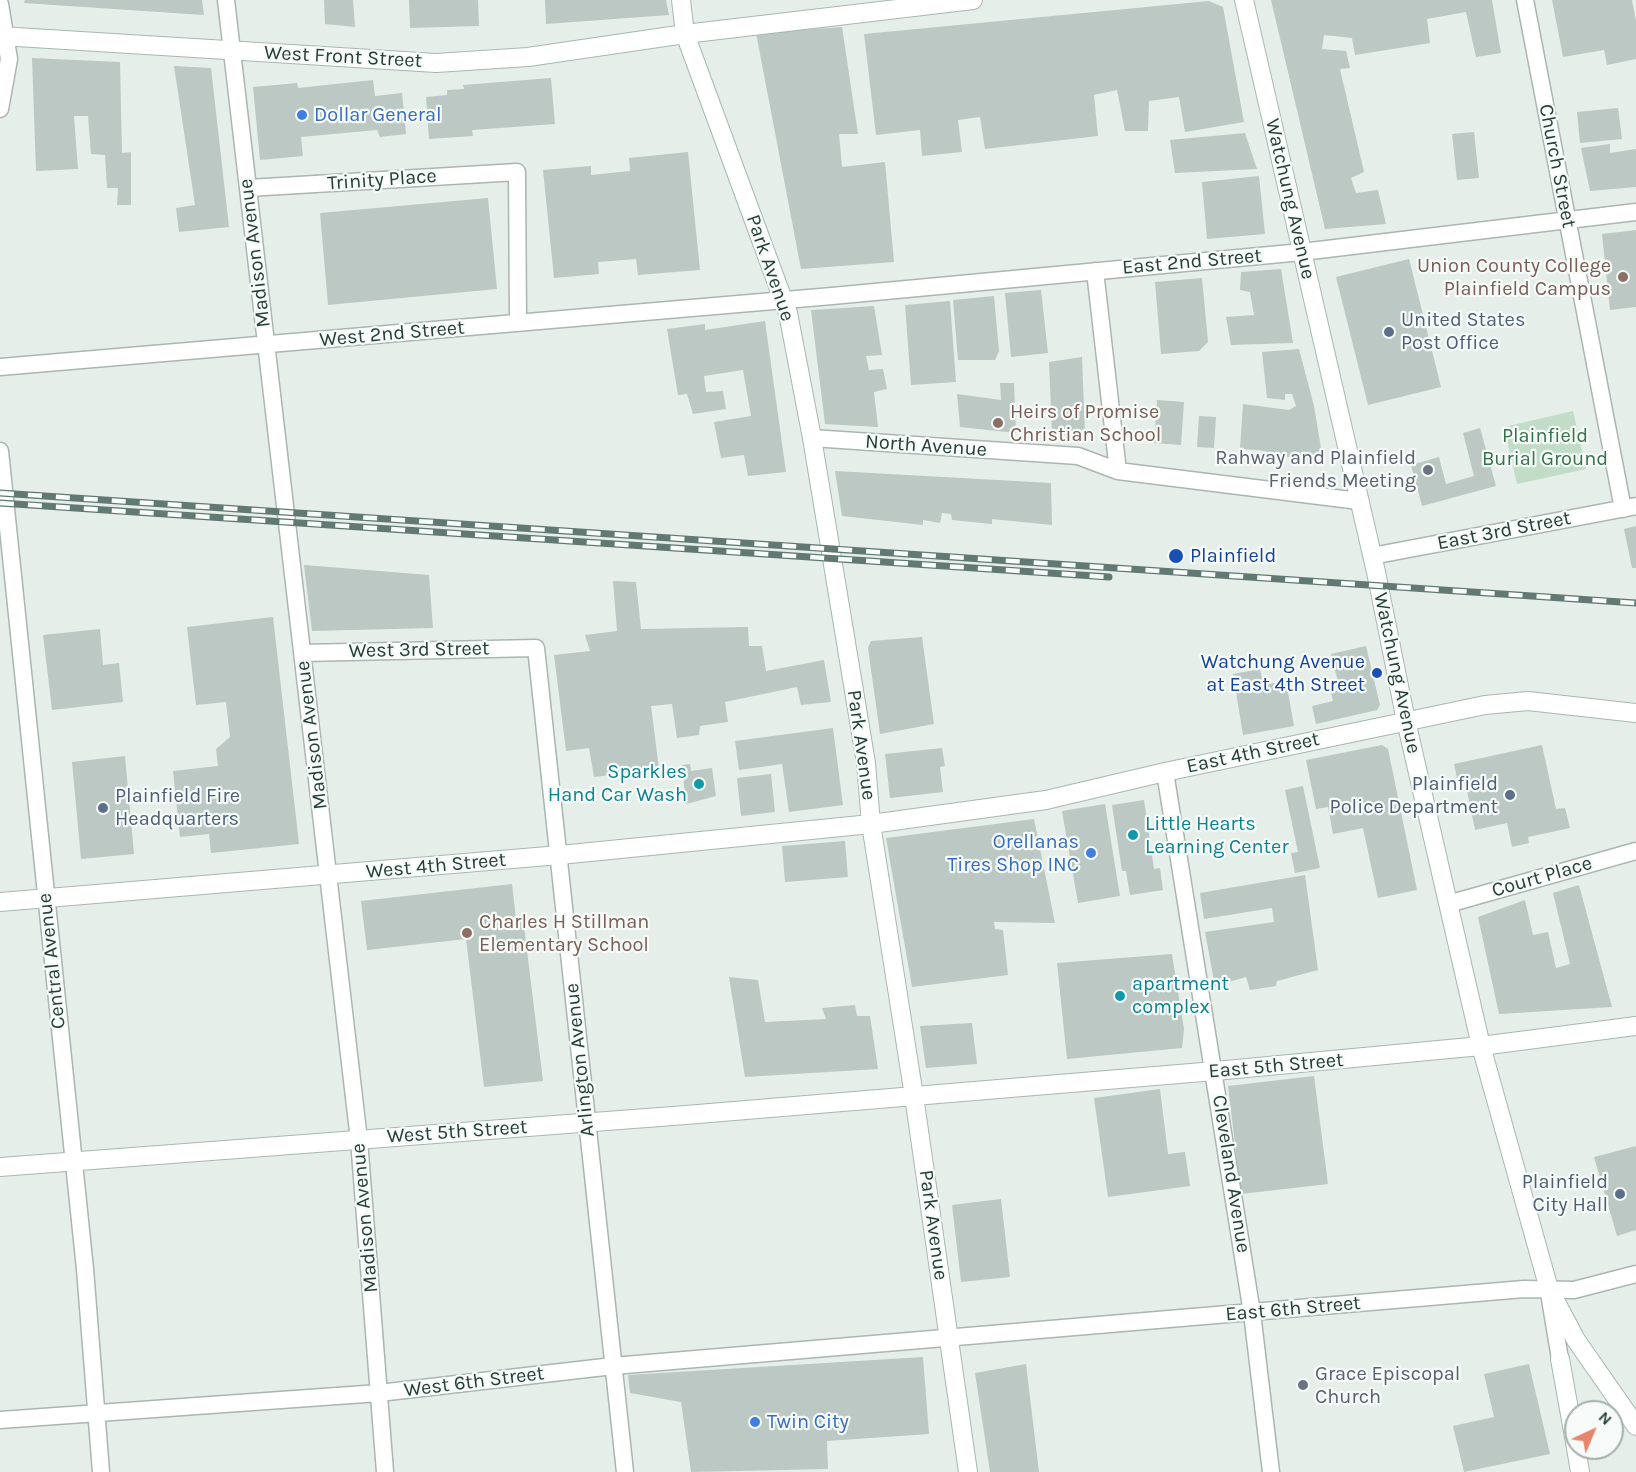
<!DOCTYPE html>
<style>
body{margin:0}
#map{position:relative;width:1636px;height:1472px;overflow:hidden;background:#e6eeea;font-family:Karla,sans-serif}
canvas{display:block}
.north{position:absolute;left:1564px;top:1400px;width:60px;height:60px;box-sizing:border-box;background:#f6faf8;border:2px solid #a3afab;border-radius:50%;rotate:44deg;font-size:16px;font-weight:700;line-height:24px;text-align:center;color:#263e37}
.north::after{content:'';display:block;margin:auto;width:21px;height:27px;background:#e6856c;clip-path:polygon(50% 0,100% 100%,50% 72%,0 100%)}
</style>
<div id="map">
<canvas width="1636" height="1472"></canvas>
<div class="north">N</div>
</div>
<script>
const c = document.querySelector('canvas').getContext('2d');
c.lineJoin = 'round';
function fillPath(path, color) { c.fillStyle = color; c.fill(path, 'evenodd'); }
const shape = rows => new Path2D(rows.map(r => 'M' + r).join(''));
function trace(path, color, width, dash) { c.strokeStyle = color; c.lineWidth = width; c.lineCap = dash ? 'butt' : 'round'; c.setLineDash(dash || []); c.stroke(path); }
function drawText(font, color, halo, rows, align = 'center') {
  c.font = font + ' Karla,sans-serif'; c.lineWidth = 4.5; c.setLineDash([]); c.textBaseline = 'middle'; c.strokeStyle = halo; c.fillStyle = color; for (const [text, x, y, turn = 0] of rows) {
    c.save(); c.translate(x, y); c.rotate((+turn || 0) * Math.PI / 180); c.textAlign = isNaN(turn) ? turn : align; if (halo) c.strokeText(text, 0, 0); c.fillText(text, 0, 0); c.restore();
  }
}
fillPath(shape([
 [1573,411,1586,469,1517,484,1504,427]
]), '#c1dcc7');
fillPath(shape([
 [25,0,202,0,204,15,24,3],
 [324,0,353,0,355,27,325,24],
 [409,0,478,0,479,26,410,28],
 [545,0,666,0,669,15,546,24],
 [1271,0,1492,0,1501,53,1476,57,1466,12,1427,19,1430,43,1355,55,1352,38,1324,35,1322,49,1346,51,1350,68,1340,69,1364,172,1351,178,1356,193,1378,190,1386,224,1325,229],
 [1552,0,1632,0,1636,21,1636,59,1607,65,1604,50,1563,57],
 [1209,1,1223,7,1244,122,1185,132,1179,97,1149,101,1148,131,1125,131,1117,90,1094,95,1098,136,985,149,980,117,958,120,962,152,922,156,920,130,876,135,864,34],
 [842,27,858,134,839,134,842,167,885,162,894,262,801,269,756,33],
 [32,58,120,62,122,153,131,152,131,205,117,205,118,188,107,188,105,155,91,154,88,116,74,116,78,169,36,171],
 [174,66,211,68,229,227,179,232,176,208,195,205],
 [551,78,555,124,472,130,473,136,429,139,426,97,447,95,447,90,464,89,463,85],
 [373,80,375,96,402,93,406,134,380,137,377,130,301,137,303,156,260,160,253,87,297,83,298,88],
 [1618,108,1622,139,1580,143,1577,112],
 [1474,132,1479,178,1457,180,1452,134],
 [1245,133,1257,169,1175,173,1170,140],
 [1610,144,1610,153,1636,149,1636,187,1590,191,1581,148],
 [688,152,700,270,638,275,636,259,598,262,599,274,554,278,543,170,591,166,591,175,630,171,629,158],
 [1259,176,1265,234,1207,239,1202,182],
 [488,198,497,289,328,305,320,213],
 [1636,230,1636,307,1610,310,1602,234],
 [1409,259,1441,387,1368,405,1336,277],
 [1281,269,1293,343,1231,345,1226,317,1254,315,1250,292,1240,290,1241,272],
 [1202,278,1208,342,1199,351,1161,354,1155,282],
 [1041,290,1048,353,1011,357,1005,293],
 [994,296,999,351,995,360,958,360,953,300],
 [950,301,956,382,911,385,905,305],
 [874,306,882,355,866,356,869,370,883,369,887,389,874,392,878,427,825,424,811,310],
 [765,321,786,472,748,476,744,455,721,458,714,422,751,416,743,370,704,376,706,392,723,391,726,409,693,414,687,394,678,395,667,329,705,324,705,330],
 [1299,349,1314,406,1322,454,1309,462,1259,450,1240,449,1243,404,1289,410,1296,406,1292,394,1285,394,1285,400,1267,398,1262,352],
 [1082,357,1085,434,1082,437,1052,433,1049,362],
 [1000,383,1014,383,1016,433,960,427,957,394,1001,400],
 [1157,400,1184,402,1181,445,1154,443],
 [1199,416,1216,417,1214,448,1197,447],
 [1480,428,1496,486,1422,506,1411,465,1439,457,1446,484,1474,476,1463,433],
 [835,471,1051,483,1052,525,992,519,992,524,952,520,951,514,942,513,940,523,923,520,923,525,842,516],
 [1636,526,1636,568,1632,568,1624,529],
 [304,565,429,575,433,628,312,631],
 [613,581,636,582,641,629,748,627,749,646,762,646,766,671,824,660,831,702,801,705,797,687,725,702,728,722,700,726,699,735,677,738,672,704,651,706,659,769,594,777,589,748,566,751,554,655,590,651,585,635,617,631],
 [273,617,299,844,211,853,209,834,180,837,173,771,218,766,216,749,230,737,226,702,196,705,187,627],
 [100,629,103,665,119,663,123,702,52,710,43,635],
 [922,637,934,724,880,734,868,648,871,641],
 [1366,646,1380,705,1377,710,1316,724,1312,706,1333,701,1331,692,1340,690,1331,654],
 [1260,669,1263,685,1286,681,1294,726,1243,735,1233,674],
 [833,728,843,805,789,812,782,764,739,770,735,741],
 [1382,745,1388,749,1417,890,1378,898,1363,828,1333,834,1328,807,1316,809,1306,760],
 [1542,745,1556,809,1565,808,1570,828,1528,837,1529,843,1512,847,1507,823,1475,830,1465,781,1458,783,1454,764],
 [942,748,945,766,940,767,943,792,890,798,885,754],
 [125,756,134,854,81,859,72,762],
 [690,764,691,771,712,768,716,796,686,804,682,765],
 [771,774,775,812,741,816,737,778],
 [1303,786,1320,868,1295,873,1291,853,1298,852,1285,790],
 [1144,800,1154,869,1160,868,1163,890,1130,895,1126,871,1122,871,1112,805],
 [1105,804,1120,896,1078,903,1062,811],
 [1034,819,1055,923,994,922,995,929,1003,930,1008,975,912,987,886,838],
 [845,841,848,877,785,882,782,846],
 [1305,875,1318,970,1277,981,1276,986,1250,990,1246,977,1215,986,1205,932,1274,922,1272,908,1204,919,1200,893],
 [512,884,516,919,523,918,543,1081,484,1087,466,939,367,950,361,901],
 [1579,885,1612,1007,1499,1014,1478,917,1525,900,1533,935,1548,932,1556,968,1570,964,1553,893],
 [1172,954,1184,1029,1182,1048,1067,1059,1057,963],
 [729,977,758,980,765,1022,826,1019,822,1008,855,1005,857,1016,870,1016,878,1069,745,1077],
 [972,1023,977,1064,926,1068,920,1026],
 [1314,1076,1328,1184,1241,1194,1228,1086],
 [1160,1089,1168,1154,1185,1152,1190,1186,1108,1197,1094,1098],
 [1636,1146,1636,1230,1617,1236,1594,1157],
 [1001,1199,1010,1277,961,1282,952,1205],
 [923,1357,929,1434,827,1441,828,1469,691,1472,681,1402,630,1393,628,1375],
 [1026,1364,1039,1472,990,1472,975,1373],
 [1529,1364,1550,1454,1464,1472,1453,1426,1494,1417,1484,1374]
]), '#bbc8c3');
const street = shape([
 [226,0,359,1140,385,1472],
 [1525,0,1623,509],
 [0,4,9,59,0,109],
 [248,188,517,172,518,321],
 [1095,271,1118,471],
 [0,367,832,296,1302,252,1636,212],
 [812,438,1078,456,1118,471,1359,501],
 [0,451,85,1269,101,1472],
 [1372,556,1636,506],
 [302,653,536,648,625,1472],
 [1165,772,1252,1313,1271,1472],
 [1448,904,1636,851],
 [1549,1293,1560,1359],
 [0,1420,379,1393,613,1366,1524,1289,1574,1290,1636,1274]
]);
const secondary = shape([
 [681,0,685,34,788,313,812,438,866,763,871,824,914,1096,968,1472],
 [1244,0,1376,572,1406,721,1481,1046,1549,1289,1576,1340,1636,1426],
 [0,36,436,63,528,57,685,34,973,0],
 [0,902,560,855,871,824,1046,800,1165,772,1485,705,1528,701,1636,713],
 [0,1167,686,1115,1215,1071,1481,1046,1636,1026],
 [1560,1359,1576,1448],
 [1576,1448,1580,1472]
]);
trace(street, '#a9b6b1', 19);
trace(secondary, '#a5b8b1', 20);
trace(street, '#fff', 16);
trace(secondary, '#fff', 18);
const rail = shape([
 [0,493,1636,603],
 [0,503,1109,577]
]);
trace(rail, '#617972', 7);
trace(rail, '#f6faf8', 4.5, [14]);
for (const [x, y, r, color] of [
 [302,115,6,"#3f7fe0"],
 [1623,277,6,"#8d6e63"],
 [1389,332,6,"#5c6f8a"],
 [998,423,6,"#8d6e63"],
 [1428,470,6,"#6b7280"],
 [1176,556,8,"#1a4fb4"],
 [1377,673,6,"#1a4fb4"],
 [699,784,6,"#0f9aa8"],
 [1510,795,6,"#5c6f8a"],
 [103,808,6,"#5c6f8a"],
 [1133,835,6,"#0f9aa8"],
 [1091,853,6,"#3f7fe0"],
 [467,933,6,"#8d6e63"],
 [1120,996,6,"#0f9aa8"],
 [1620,1194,6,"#5c6f8a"],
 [1303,1385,6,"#6b7280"],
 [755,1422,6,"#3f7fe0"]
]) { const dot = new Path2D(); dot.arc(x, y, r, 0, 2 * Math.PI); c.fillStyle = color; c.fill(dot); trace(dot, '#f6faf8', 2); }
drawText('20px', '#263e37', '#f6faf8', [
 ["West Front Street",343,57,3],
 ["Church Street",1557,166,79],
 ["Trinity Place",382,180,-4],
 ["Watchung Avenue",1290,199,77],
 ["Madison Avenue",255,253,-97],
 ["East 2nd Street",1192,262,-5],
 ["Park Avenue",770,268,71],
 ["West 2nd Street",392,334,-5],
 ["North Avenue",926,446,4],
 ["East 3rd Street",1504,531,-11],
 ["West 3rd Street",419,650,-1],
 ["Watchung Avenue",1397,673,78],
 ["Madison Avenue",312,735,-97],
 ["Park Avenue",861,745,82],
 ["East 4th Street",1253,753,-12],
 ["West 4th Street",436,866,-5],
 ["Court Place",1542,877,-16],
 ["Central Avenue",52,961,-96],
 ["Arlington Avenue",580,1060,-96],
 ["East 5th Street",1276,1066,-5],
 ["West 5th Street",457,1132,-4],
 ["Cleveland Avenue",1231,1174,81],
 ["Madison Avenue",365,1218,-95],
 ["Park Avenue",933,1225,82],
 ["East 6th Street",1293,1309,-5],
 ["West 6th Street",474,1382,-7]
]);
drawText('20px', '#366cbe', '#f6faf8', [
 ["Dollar General",314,115],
 ["Orellanas",1079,842,"right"],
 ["Tires Shop INC",1079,865,"right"],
 ["Twin City",767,1422]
], 'left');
drawText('20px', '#785e54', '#f6faf8', [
 ["Union County College",1611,266,"right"],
 ["Plainfield Campus",1611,289,"right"],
 ["Heirs of Promise",1010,412],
 ["Christian School",1010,435],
 ["Charles H Stillman",479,922],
 ["Elementary School",479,945]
], 'left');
drawText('20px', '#4e5e75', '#f6faf8', [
 ["United States",1401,320],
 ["Post Office",1401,343],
 ["Plainfield",1498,784,"right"],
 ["Police Department",1498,807,"right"],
 ["Plainfield Fire",115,796],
 ["Headquarters",115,819],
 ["Plainfield",1608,1182,"right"],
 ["City Hall",1608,1205,"right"]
], 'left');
drawText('20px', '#347249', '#f6faf8', [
 ["Plainfield",1545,436],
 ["Burial Ground",1545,459]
]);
drawText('20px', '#5b616d', '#f6faf8', [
 ["Rahway and Plainfield",1416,458],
 ["Friends Meeting",1416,481],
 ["Grace Episcopal",1315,1374,"left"],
 ["Church",1315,1397,"left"]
], 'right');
drawText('20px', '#164399', '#f6faf8', [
 ["Plainfield",1190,556],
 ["Watchung Avenue",1365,662,"right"],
 ["at East 4th Street",1365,685,"right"]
], 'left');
drawText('20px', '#0d838f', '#f6faf8', [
 ["Sparkles",687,772,"right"],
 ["Hand Car Wash",687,795,"right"],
 ["Little Hearts",1145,824],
 ["Learning Center",1145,847],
 ["apartment",1132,984],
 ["complex",1132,1007]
], 'left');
</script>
